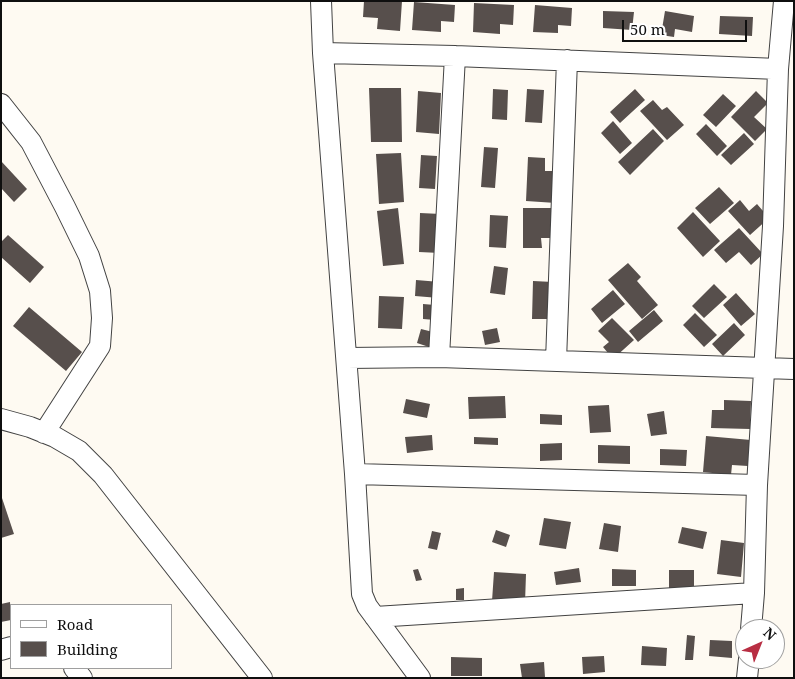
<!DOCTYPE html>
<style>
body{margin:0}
#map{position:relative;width:795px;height:679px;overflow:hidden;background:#fefaf2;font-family:"Noto Serif",serif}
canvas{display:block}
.frame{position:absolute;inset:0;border:2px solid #0f0f0f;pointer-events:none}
.legend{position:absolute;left:10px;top:604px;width:162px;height:65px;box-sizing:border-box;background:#fff;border:1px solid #9f9f9f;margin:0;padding:6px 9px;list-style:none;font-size:15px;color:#0f0f0f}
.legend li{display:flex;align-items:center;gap:10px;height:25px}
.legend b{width:25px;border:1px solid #9f9f9f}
.north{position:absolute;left:735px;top:619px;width:50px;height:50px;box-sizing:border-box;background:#fff;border:1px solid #9f9f9f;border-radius:50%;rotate:44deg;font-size:14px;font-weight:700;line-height:20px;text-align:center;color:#0f0f0f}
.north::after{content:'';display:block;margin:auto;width:18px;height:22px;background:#b82e43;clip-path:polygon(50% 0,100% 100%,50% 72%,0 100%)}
.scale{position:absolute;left:622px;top:20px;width:125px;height:22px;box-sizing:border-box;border:2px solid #0f0f0f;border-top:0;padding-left:6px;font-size:15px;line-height:18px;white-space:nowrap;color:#0f0f0f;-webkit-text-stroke:4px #fff;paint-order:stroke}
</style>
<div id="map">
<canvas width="795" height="679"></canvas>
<div class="frame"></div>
<ul class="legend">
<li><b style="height:6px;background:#fff"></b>Road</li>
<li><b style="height:14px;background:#574f4c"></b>Building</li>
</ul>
<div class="north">N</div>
<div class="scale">50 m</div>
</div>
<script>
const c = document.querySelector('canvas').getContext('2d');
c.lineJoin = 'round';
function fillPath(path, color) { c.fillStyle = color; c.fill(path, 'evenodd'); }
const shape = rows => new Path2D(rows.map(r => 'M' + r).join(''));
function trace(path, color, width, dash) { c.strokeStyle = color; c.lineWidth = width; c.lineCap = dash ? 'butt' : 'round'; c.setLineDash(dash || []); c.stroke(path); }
fillPath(shape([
 [364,1,402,1,400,31,377,29,378,18,363,17],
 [414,2,455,5,454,22,441,21,441,32,412,30],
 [474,3,514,5,513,25,500,24,500,34,473,32],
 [535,5,572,8,571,26,558,25,558,33,533,32],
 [603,11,634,12,632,30,603,28],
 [665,11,694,16,692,32,675,29,674,37,661,35],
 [720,16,753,17,752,36,719,34],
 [369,88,401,88,402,142,371,142],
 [493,89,508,90,507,120,492,119],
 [527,89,544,90,542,123,525,122],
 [635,89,645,100,620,123,610,112],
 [418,91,441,93,439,134,416,132],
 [756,91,768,103,754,117,767,129,755,141,731,117],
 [723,94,736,106,716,127,703,115],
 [653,100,662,110,667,107,684,125,667,140,640,111],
 [613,121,632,143,620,154,601,133],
 [706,124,727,146,717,156,696,134],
 [653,129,664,141,630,175,618,162],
 [744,133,754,144,731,165,721,155],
 [484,147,498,148,495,188,481,187],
 [401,153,404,202,379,204,376,154],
 [421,155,437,156,435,189,419,188],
 [528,157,545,158,545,171,557,171,556,203,526,201],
 [1,161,27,189,14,202,1,188],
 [719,187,734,203,710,224,695,208],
 [740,200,749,211,757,204,769,218,750,235,728,211],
 [398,208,404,264,383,266,377,211],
 [523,208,553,208,553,238,541,238,542,248,523,248],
 [693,212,720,241,703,257,677,228],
 [420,213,441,214,440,253,419,252],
 [490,215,508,216,506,248,489,247],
 [739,228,763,254,751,265,739,252,726,263,714,250],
 [8,235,44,267,30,283,1,257,1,242],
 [628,263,641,277,637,281,658,305,642,319,608,280],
 [494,266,508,268,505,295,490,293],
 [416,280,440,282,439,298,415,296],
 [533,281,553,282,551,319,532,319],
 [714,284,727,297,704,318,692,306],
 [613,290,625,304,602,323,591,309],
 [736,293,755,314,741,326,723,305],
 [379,296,404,297,402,329,378,328],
 [423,304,435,305,435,320,423,319],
 [29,307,82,352,66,371,13,326],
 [654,310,663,321,638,342,629,331],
 [695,313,717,335,704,347,683,325],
 [612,318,634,340,613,359,603,347,609,342,598,331],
 [734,323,745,335,723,356,712,344],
 [497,328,500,342,485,345,482,331],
 [421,329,433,332,429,347,417,343],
 [505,396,506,418,469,419,468,397],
 [406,399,430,404,427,418,403,413],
 [724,400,751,401,750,429,711,428,712,410,724,410],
 [609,405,611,432,590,433,588,406],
 [664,411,667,434,651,436,647,414],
 [540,414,562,415,562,425,540,424],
 [432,435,433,450,407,453,405,437],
 [706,436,751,440,748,466,732,465,731,475,703,472],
 [474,437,498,438,498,445,474,444],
 [562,443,562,460,540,461,540,444],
 [598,445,630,446,630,464,598,463],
 [660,449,687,450,686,466,660,465],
 [1,495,14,534,1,538],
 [544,518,571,522,566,549,539,545],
 [604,523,621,526,618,552,599,549],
 [682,527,707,532,703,549,678,543],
 [496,530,510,535,506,547,492,542],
 [432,531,441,533,437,550,428,548],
 [721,540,744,543,741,577,717,574],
 [579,568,581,582,556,585,554,572],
 [418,569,422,580,416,581,413,570],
 [612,569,636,570,636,586,612,586],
 [669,570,694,570,694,590,669,590],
 [494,572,526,574,525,603,492,601],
 [464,588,464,600,456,600,456,589],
 [10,602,11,620,1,622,1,604],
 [687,635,695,636,693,660,685,660],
 [710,640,732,641,732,658,709,656],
 [642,646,667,648,666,666,641,665],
 [604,656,605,672,583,674,582,657],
 [451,657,482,658,482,676,451,676],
 [544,662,545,677,522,678,520,664]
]), '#574f4c');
const minor = shape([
 [321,1,323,53,355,474,362,594,367,606,420,678],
 [323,53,455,56,778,69],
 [1,104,31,142,65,207,89,256,100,291,102,318,100,346,44,433],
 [439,357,455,56],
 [347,358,439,357,794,369],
 [556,361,567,60],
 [1,419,30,427,55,437,79,451,103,475,262,678],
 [355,474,757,485],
 [375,617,754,593],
 [751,629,754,593,757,485,773,226,778,69,784,1],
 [1,650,11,647],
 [74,668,82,678],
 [747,678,749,659]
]);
trace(minor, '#424242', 22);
trace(minor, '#fff', 20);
</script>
